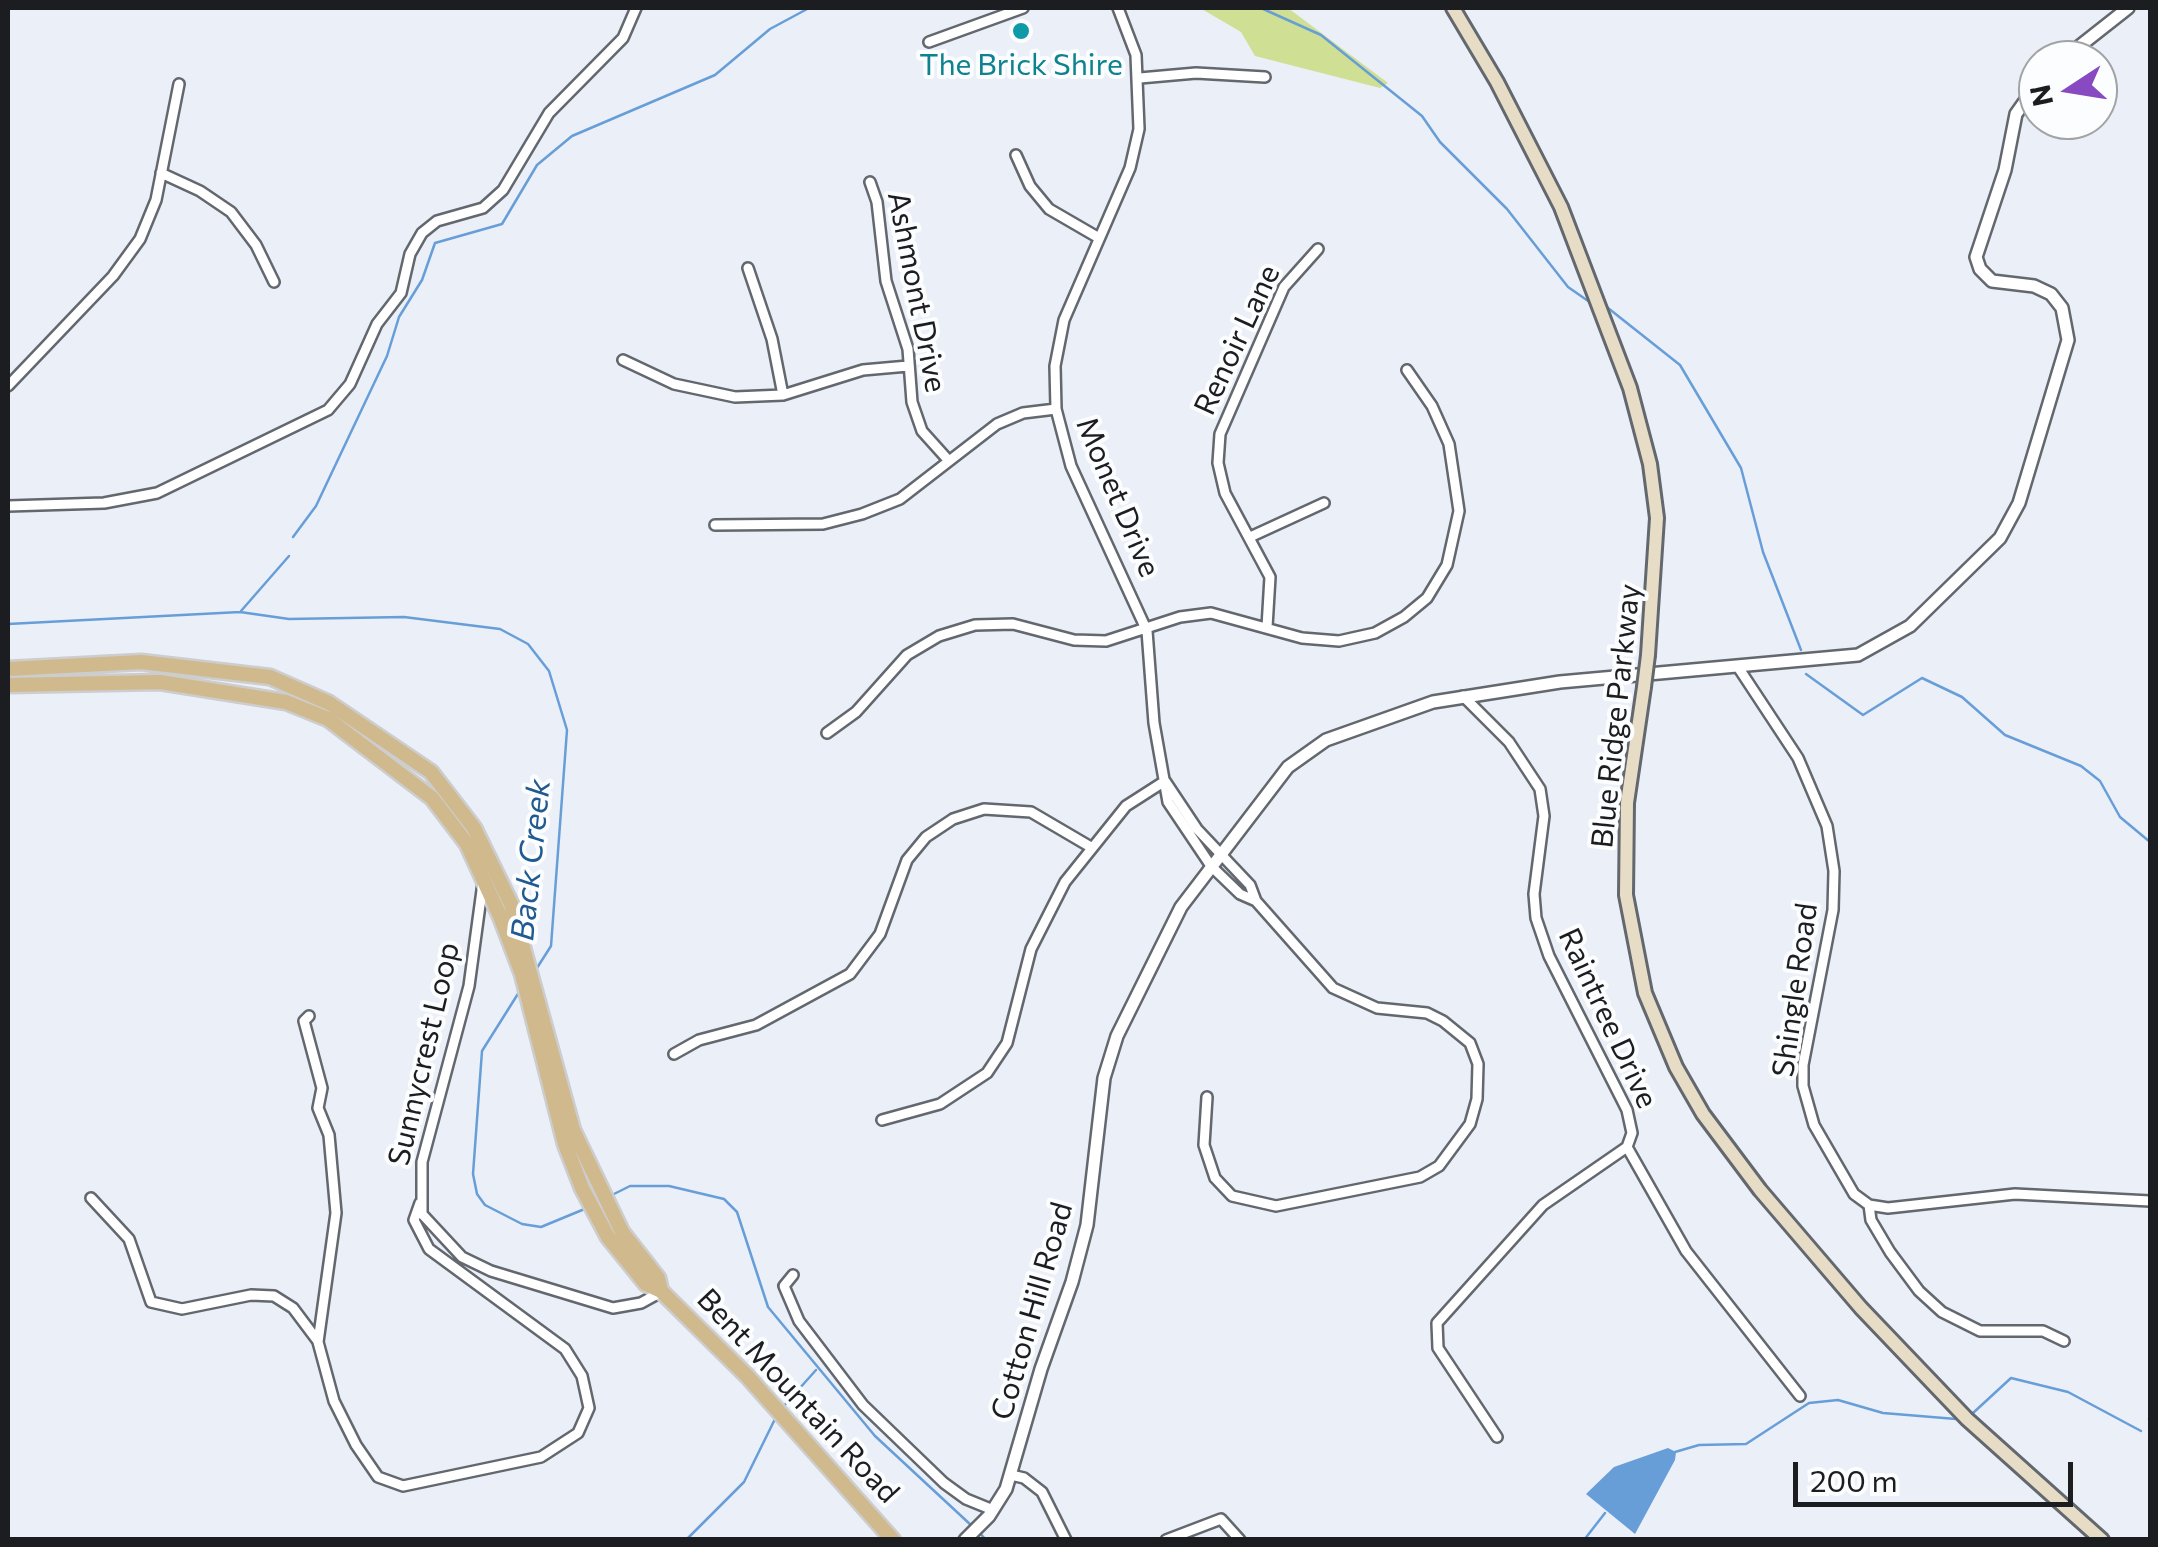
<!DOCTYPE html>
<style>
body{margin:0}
#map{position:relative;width:2158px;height:1547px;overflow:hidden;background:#ebeff8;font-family:Commissioner,sans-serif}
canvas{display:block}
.frame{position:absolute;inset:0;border:10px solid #1b1d20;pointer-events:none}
.north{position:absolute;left:2018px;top:40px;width:100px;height:100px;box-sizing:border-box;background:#fcfdfe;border:2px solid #a2a3a5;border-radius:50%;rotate:258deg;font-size:28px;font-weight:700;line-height:40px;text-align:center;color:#1b1d20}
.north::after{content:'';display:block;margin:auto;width:35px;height:45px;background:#874ac0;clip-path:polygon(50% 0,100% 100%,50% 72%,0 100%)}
.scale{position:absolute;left:1793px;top:1462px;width:280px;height:45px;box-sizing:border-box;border:5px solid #1b1d20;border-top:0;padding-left:12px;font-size:30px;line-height:35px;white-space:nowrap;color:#1b1d20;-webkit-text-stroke:8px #fcfdfe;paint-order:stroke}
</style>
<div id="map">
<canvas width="2158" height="1547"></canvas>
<div class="frame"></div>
<div class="north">N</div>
<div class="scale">200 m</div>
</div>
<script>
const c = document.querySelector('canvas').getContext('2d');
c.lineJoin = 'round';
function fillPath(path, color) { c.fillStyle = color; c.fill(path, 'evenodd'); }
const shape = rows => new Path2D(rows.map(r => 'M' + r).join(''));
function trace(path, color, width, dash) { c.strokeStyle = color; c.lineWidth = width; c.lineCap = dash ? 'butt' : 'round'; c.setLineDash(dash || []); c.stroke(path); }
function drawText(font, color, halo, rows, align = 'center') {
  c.font = font + ' Commissioner,sans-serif'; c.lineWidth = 8; c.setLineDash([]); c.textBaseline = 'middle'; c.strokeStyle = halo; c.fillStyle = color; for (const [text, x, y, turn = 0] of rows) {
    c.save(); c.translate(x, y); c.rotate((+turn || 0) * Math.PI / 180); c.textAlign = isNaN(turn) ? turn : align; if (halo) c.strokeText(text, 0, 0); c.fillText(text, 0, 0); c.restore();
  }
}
fillPath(shape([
 [1200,8,1288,8,1388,83,1380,88,1255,56,1241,32]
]), '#cfe094');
fillPath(shape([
 [1668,1448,1676,1452,1675,1460,1635,1534,1586,1494,1614,1467]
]), '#679ed8');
trace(shape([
 [1261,8,1321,35,1422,116,1440,142,1507,209,1568,287,1591,303],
 [1608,308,1680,365,1741,468,1763,552,1801,650],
 [293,537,316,506,387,356,399,317,422,280,435,243,502,224,537,165,572,136,715,75,770,29,809,8],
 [241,611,289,556],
 [8,624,240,612,289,619,404,617,500,629,528,644,549,671,567,730,551,946,535,971],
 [1806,674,1863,715,1922,678,1962,697,2005,735,2081,766,2100,781,2120,817,2150,842],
 [521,989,482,1051,473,1174,477,1194,485,1205,522,1224,541,1227,587,1208],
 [612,1195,630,1186,669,1186,724,1199,737,1212,768,1307,875,1436,972,1526],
 [782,1408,816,1370],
 [1973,1413,2011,1378,2068,1392,2141,1431],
 [2149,1419,2150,1418],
 [1675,1452,1699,1445,1746,1444,1809,1403,1838,1400,1883,1413,1956,1419],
 [978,1531,986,1540],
 [686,1540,744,1482,775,1419],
 [1584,1540,1605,1513]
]), '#679ed8', 2.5);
const minor = shape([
 [1118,8,1136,55,1139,129,1130,168,1064,320,1055,366,1056,409,1071,466,1147,631,1154,723,1168,802,1211,866,1240,894,1256,901],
 [929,42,1023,8],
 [1140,78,1196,73,1265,77],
 [1016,155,1030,186,1049,209,1099,238],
 [161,173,200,191,231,212,256,245,274,282],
 [870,182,877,202,886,281,908,349,912,402,922,431,949,461],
 [748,268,772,339,783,395],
 [623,360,674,384,735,397,783,395,863,370,908,366],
 [8,386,113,276,140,239,156,200,179,84],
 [8,506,104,503,157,493,328,410,350,384,377,324,401,293,410,254,422,233,437,221,483,208,503,190,549,113,623,38,636,8],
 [715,525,823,524,862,514,900,499,997,424,1023,413,1056,409],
 [1250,537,1324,503],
 [1267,627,1270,577,1225,493,1218,463,1220,434,1284,287,1318,249],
 [1738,667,1798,758,1827,826,1834,871,1833,910,1803,1065,1803,1086,1814,1125,1854,1194,1869,1205,1888,1208,2015,1194,2150,1201],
 [1463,696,1509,742,1540,789,1544,816,1534,894,1536,918,1549,956,1627,1110,1632,1133,1627,1147,1686,1251,1800,1396],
 [827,733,856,712,907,655,939,636,975,625,1013,624,1074,640,1106,641,1180,617,1211,613,1302,638,1339,641,1375,633,1404,617,1427,598,1447,565,1459,511,1449,444,1432,406,1407,370],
 [1165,781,1197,829,1250,885,1256,901,1333,988,1377,1008,1427,1013,1443,1021,1470,1043,1478,1064,1477,1099,1470,1124,1439,1166,1420,1177,1276,1206,1232,1196,1215,1178,1204,1145,1207,1097],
 [483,883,469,986,422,1162,422,1214,462,1257,491,1271,613,1308,641,1303,661,1292],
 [309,1016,304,1021,322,1088,318,1108,329,1135,336,1213,318,1342,334,1401,356,1445,378,1477,403,1486,541,1457,578,1433,589,1408,582,1376,565,1349,429,1249,414,1220,420,1203],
 [674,1054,699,1040,756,1025,850,974,880,934,907,860,926,837,953,819,984,809,1031,812,1089,846],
 [882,1120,940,1104,987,1073,1007,1043,1031,949,1065,882,1126,806,1165,781],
 [91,1198,129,1239,151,1302,182,1309,251,1295,274,1296,293,1308,317,1340],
 [1869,1205,1871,1220,1890,1252,1919,1291,1942,1312,1980,1331,2043,1331,2064,1341],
 [793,1275,784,1286,799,1321,863,1405,944,1483,966,1499,993,1510],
 [1497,1437,1438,1348,1437,1323,1543,1205,1627,1147],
 [1011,1475,1024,1478,1042,1492,1066,1540],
 [1166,1540,1221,1519,1240,1540]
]);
const tertiary = shape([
 [2062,60,2128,8],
 [965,1540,989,1516,1006,1489,1041,1369,1072,1282,1087,1225,1104,1078,1117,1036,1181,907,1288,767,1326,740,1433,702,1560,682,1858,655,1910,626,2000,538,2019,503,2068,340,2062,308,2051,294,2034,286,1992,281,1980,269,1976,257,2005,170,2016,114,2038,83]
]);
const secondary = shape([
 [1453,8,1497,82,1561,207,1630,388,1650,464,1657,518,1648,655],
 [1644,687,1627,803,1626,895,1645,993,1676,1067,1703,1114,1760,1190,1861,1308,1967,1419,2102,1540]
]);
const primary = shape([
 [8,669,141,662,270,677,329,703,431,772,474,828,511,904,573,1130,622,1232,658,1278,661,1291],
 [8,685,160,682,286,702,328,719,432,798,467,844,500,916,522,974,565,1144,582,1188,608,1237,646,1284,661,1291,747,1376,893,1540]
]);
trace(minor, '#63676e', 14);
trace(tertiary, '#63676e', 16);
trace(secondary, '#63676e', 18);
trace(primary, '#cdcdce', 19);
trace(minor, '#fff', 9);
trace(tertiary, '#fff', 11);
trace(secondary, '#e7dcc6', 12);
trace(primary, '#d0b98c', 14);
const secondaryBridge = shape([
 [1644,687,1648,655]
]);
trace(secondaryBridge, '#63676e', 18, []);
trace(secondaryBridge, '#e7dcc6', 12);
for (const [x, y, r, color] of [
 [1021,31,10,"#0f9aa8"]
]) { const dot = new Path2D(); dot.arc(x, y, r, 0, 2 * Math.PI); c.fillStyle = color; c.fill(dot); trace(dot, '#fcfdfe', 4); }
drawText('30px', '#0d838f', '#fcfdfe', [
 ["The Brick Shire",1021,65]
]);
drawText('30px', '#1b1d20', '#fcfdfe', [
 ["Ashmont Drive",917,292,79],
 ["Renoir Lane",1237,340,-65],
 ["Monet Drive",1118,497,67],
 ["Blue Ridge Parkway",1616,716,-84],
 ["Shingle Road",1795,990,-82],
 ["Raintree Drive",1608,1018,65],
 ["Sunnycrest Loop",424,1054,-77],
 ["Cotton Hill Road",1032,1311,-74],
 ["Bent Mountain Road",798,1396,47]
]);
drawText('italic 32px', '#205a91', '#fcfdfe', [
 ["Back Creek",531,860,-84]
]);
</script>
